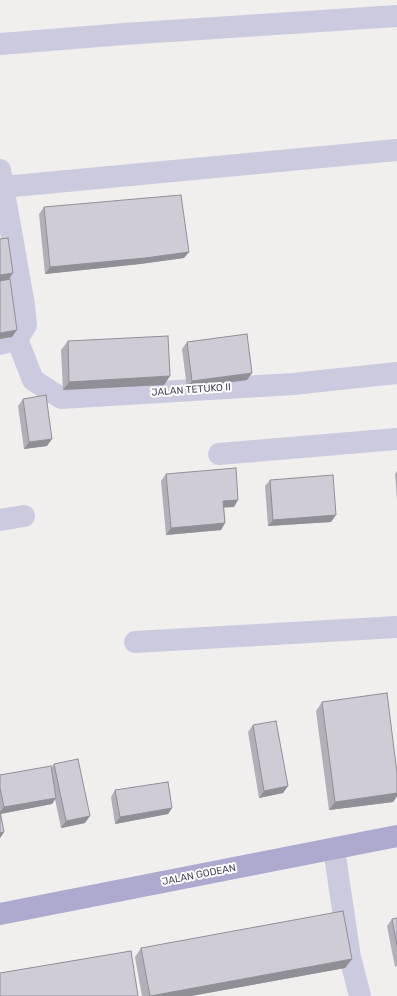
<!DOCTYPE html>
<style>
body{margin:0}
canvas{display:block;background:#f0efed}
</style>
<canvas width="397" height="996"></canvas>
<script>
const c = document.querySelector('canvas').getContext('2d');
c.lineJoin = 'round';
const shape = rows => new Path2D(rows.map(r => 'M' + r).join(''));
function trace(path, color, width, dash) { c.strokeStyle = color; c.lineWidth = width; c.lineCap = dash ? 'butt' : 'round'; c.setLineDash(dash || []); c.stroke(path); }
function fillPath(path, color) { c.fillStyle = color; c.fill(path, 'evenodd'); }
function drawText(font, color, halo, rows, align = 'center') {
  c.font = font + ' Rubik,sans-serif'; c.lineWidth = 4; c.setLineDash([]); c.textBaseline = 'middle'; c.strokeStyle = halo; c.fillStyle = color; for (const [text, x, y, turn = 0] of rows) {
    c.save(); c.translate(x, y); c.rotate((+turn || 0) * Math.PI / 180); c.textAlign = isNaN(turn) ? turn : align; if (halo) c.strokeText(text, 0, 0); c.fillText(text, 0, 0); c.restore();
  }
}
trace(shape([
 [0,44,124,34,397,16],
 [0,170,24,305,26,325,17,339,0,344],
 [3,187,397,150],
 [17,339,33,380,61,398,293,384,397,373],
 [219,454,397,439],
 [0,520,24,516],
 [135,642,397,627],
 [334,849,350,957,360,996]
]), '#cccadf', 22);
trace(shape([
 [0,914,397,836]
]), '#aeaacf', 22);
fillPath(shape([
 [44,207,189,252,184,258,140,264,45,274,39,214],
 [68,341,170,376,164,385,63,390,61,350],
 [187,342,247,380,187,388,182,349],
 [23,399,47,446,24,449,18,406],
 [397,471,397,500,395,474],
 [166,474,238,500,234,507,224,507,225,523,221,530,166,535,161,481],
 [270,480,331,522,268,526,265,486],
 [322,702,397,773,397,796,393,802,329,810,316,711],
 [253,725,288,786,283,793,259,798,248,732],
 [54,764,85,823,61,828,55,799,52,804,0,814,4,832,0,838,0,775,51,768],
 [115,790,172,808,168,814,115,824,111,797],
 [397,918,397,966,395,967,387,926,392,919],
 [141,948,352,959,345,968,191,996,142,996,135,957]
]), '#b2afb8');
fillPath(shape([
 [189,252,184,258,140,264,45,274,50,267],
 [13,273,7,282,0,283,0,275],
 [17,330,12,337,0,339,0,333],
 [252,373,247,380,187,388,192,381],
 [170,376,164,385,63,390,69,382],
 [52,439,47,446,24,449,29,442],
 [238,500,234,507,219,508,223,501],
 [336,515,331,522,268,526,273,520],
 [225,523,221,530,166,535,171,528],
 [288,786,283,793,259,798,264,791],
 [397,793,397,796,393,802,329,810,335,802],
 [56,798,52,804,0,814,0,812,4,807],
 [172,808,168,814,115,824,120,817],
 [90,816,85,823,61,828,66,821],
 [4,832,0,838,0,833],
 [352,959,345,968,191,996,149,996]
]), '#918f96');
const building = shape([
 [181,195,189,252,145,258,50,267,44,207,181,195],
 [8,238,13,273,0,275,0,239,8,238],
 [10,279,17,330,0,333,0,281,10,279],
 [247,334,252,373,192,381,187,342,247,334],
 [168,336,170,376,69,382,68,341,168,336],
 [46,395,52,439,29,442,23,399,46,395],
 [236,468,238,500,223,501,225,523,171,528,166,474,236,468],
 [333,475,336,515,273,520,270,480,333,475],
 [387,693,397,773,397,793,335,802,322,702,387,693],
 [276,721,288,786,264,791,253,725,276,721],
 [78,759,90,816,66,821,54,764,78,759],
 [51,766,56,798,4,807,0,788,0,775,51,766],
 [168,782,172,808,120,817,115,790,168,782],
 [0,811,4,832,0,833,0,811],
 [343,911,352,959,150,996,141,948,343,911],
 [397,918,397,946,392,919,397,918],
 [131,951,138,996,0,996,0,973,131,951]
]);
fillPath(building, '#cfccd6');
trace(building, '#918f96', 1);
drawText('10px', '#46445c', '#fff', [
 ["JALAN TETUKO II",191,390,-4],
 ["JALAN GODEAN",199,875,-11]
]);
</script>
